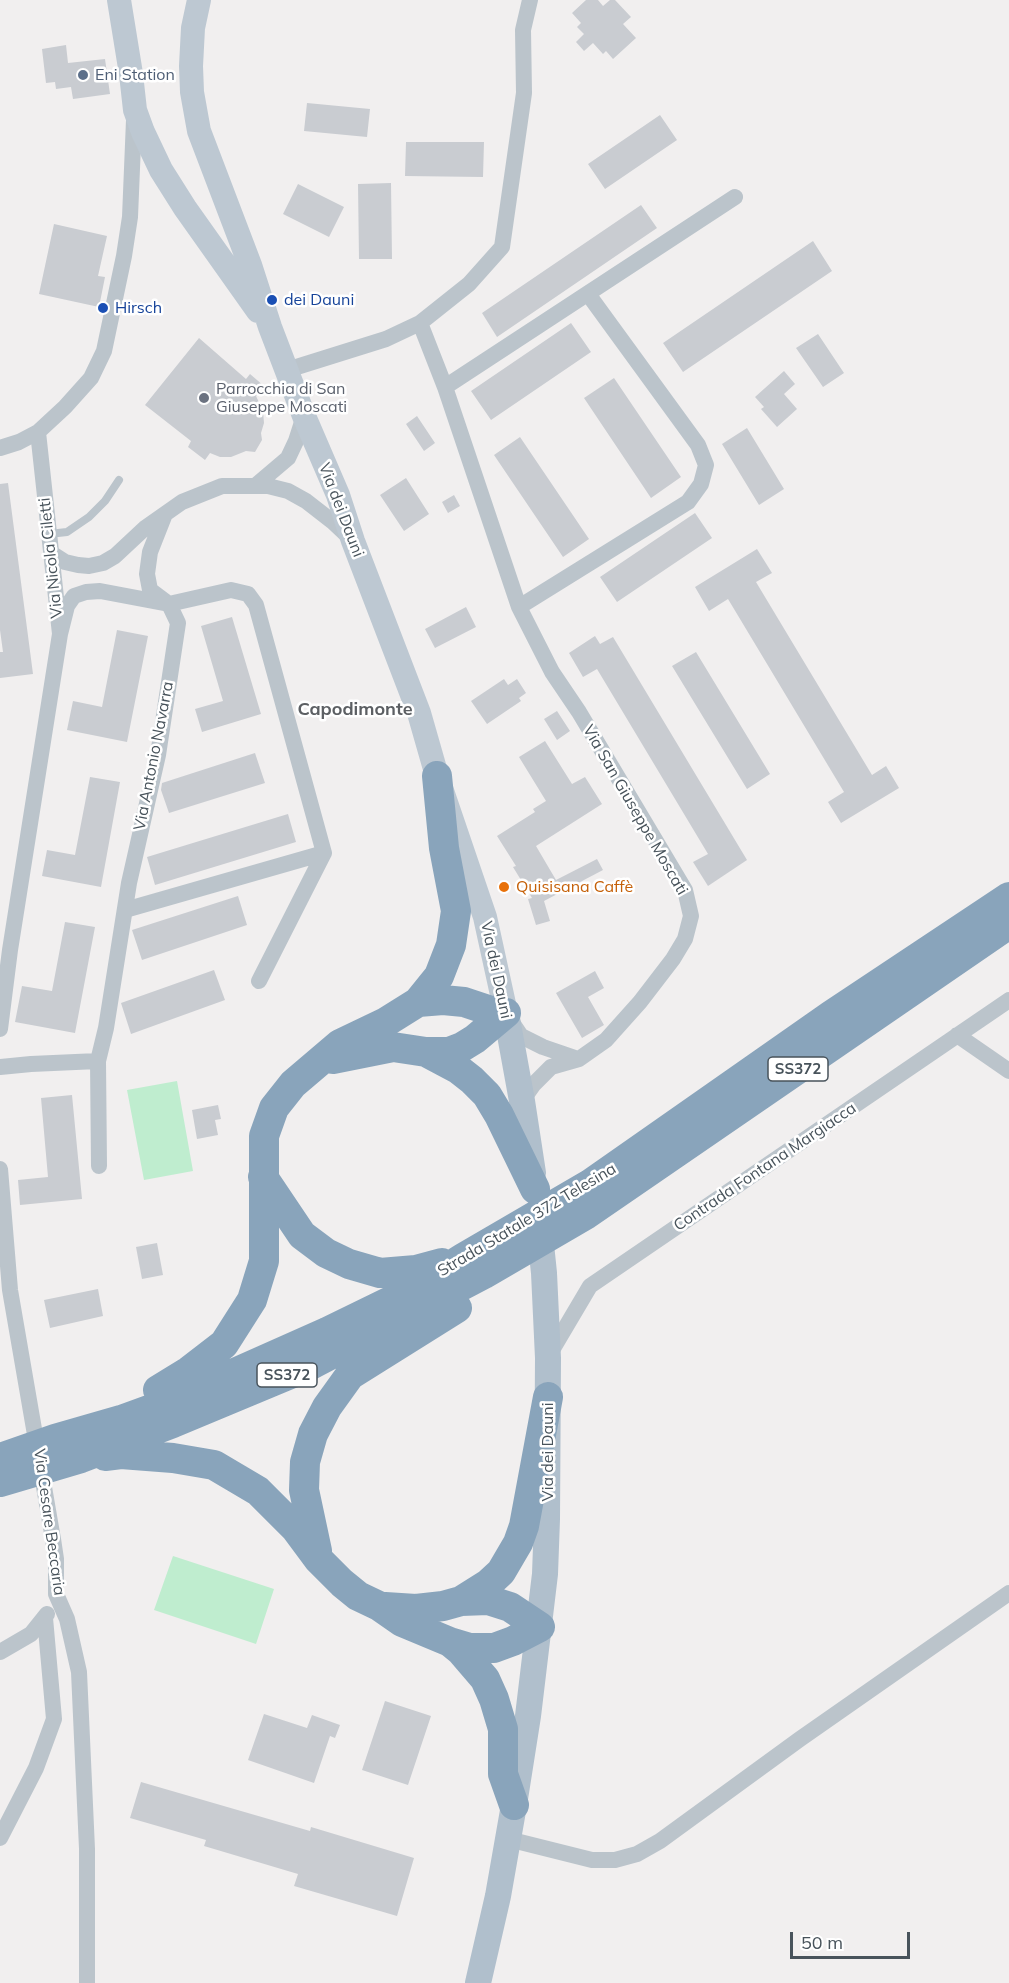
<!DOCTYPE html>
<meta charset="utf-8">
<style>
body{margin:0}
#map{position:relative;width:1009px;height:1983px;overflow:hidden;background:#f1efef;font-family:Mulish,sans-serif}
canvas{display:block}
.scale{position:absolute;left:790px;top:1932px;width:120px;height:27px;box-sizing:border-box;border:3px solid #48535b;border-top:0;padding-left:8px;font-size:18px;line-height:21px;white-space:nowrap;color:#48535b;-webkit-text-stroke:4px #fff;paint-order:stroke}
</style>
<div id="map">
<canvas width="1009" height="1983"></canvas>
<div class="scale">50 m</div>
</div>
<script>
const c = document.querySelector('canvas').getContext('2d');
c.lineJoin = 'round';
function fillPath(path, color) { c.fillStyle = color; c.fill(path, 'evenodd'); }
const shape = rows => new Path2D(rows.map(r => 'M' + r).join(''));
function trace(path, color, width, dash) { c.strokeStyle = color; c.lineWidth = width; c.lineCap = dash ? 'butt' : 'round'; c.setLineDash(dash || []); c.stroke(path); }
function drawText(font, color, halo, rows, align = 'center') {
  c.font = font + ' Mulish,sans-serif'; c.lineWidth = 5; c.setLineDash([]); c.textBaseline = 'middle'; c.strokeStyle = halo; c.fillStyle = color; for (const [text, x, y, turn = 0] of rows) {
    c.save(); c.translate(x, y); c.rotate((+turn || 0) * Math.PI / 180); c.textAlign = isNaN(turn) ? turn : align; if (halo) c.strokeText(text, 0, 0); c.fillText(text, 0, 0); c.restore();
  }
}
fillPath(shape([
 [177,1081,193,1171,144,1180,127,1090],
 [173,1556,274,1589,256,1644,154,1610]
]), '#bfedcf');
fillPath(shape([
 [586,0,598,0,603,6,610,0,615,0,631,17,623,24,636,38,613,59,606,51,603,54,593,43,584,51,576,42,584,34,577,27,581,23,572,13],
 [66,45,68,63,105,59,110,94,73,99,71,87,56,89,55,82,46,83,42,49],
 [307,103,370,109,367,137,304,131],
 [660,115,677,140,605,189,588,164],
 [406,142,484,142,483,177,405,176],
 [391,183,392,259,359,259,358,184],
 [298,184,344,207,329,237,283,214],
 [641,205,657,228,497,337,482,313],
 [54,224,107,236,98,276,105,277,99,307,39,294],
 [813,241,832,271,683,372,663,343],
 [571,323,591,352,491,420,471,391],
 [818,334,844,373,823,387,796,348],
 [199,338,246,379,250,374,264,386,256,396,263,411,264,423,261,433,262,440,255,452,246,451,231,457,220,457,210,453,205,460,188,447,191,441,145,405],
 [784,371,795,384,784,394,797,409,777,427,761,409,764,407,755,397],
 [614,378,681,477,651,498,584,398],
 [417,416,435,443,424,451,406,424],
 [747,428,784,489,759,505,722,444],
 [520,437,589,539,563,557,494,455],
 [406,478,429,514,404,531,380,495],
 [8,483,33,674,0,678,0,652,3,652,0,630,0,484],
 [454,495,460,506,448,513,442,502],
 [695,513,712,538,617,602,600,577],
 [757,549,772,573,756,582,872,775,886,766,899,788,841,823,828,802,844,792,728,599,709,611,695,587],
 [466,607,476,627,435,648,425,629],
 [232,617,261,714,202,732,195,709,223,701,201,626],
 [117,630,148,636,127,742,67,730,73,701,102,707],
 [595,636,600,644,613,637,747,860,708,886,693,862,708,854,597,669,583,677,569,653],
 [696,652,770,774,747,789,672,666],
 [504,679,508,685,517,679,526,693,519,698,521,701,487,724,471,701],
 [557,711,570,731,557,740,544,719],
 [545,741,572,784,585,777,602,804,536,846,556,880,597,859,603,870,544,901,550,921,536,925,528,899,532,898,513,867,516,866,497,836,535,812,533,809,546,801,519,757],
 [255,753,265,783,169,813,161,790,162,783],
 [90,777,120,782,101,887,42,876,47,850,75,855],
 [288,814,296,842,155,885,147,857],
 [238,896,247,925,142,960,132,930],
 [65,922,95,927,75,1033,15,1022,22,986,52,991],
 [214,970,225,1000,131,1034,121,1003],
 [595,971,604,988,588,997,604,1025,582,1038,556,993],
 [72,1095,82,1199,20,1205,18,1180,48,1177,41,1098],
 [218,1105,221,1119,215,1120,218,1135,197,1139,192,1110],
 [157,1243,163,1275,142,1279,136,1247],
 [98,1289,103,1316,50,1328,44,1300],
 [385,1701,431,1716,408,1785,362,1770],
 [264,1714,307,1728,312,1715,340,1725,335,1738,330,1736,314,1783,248,1760],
 [141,1782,310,1831,311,1827,414,1858,397,1916,294,1886,298,1874,204,1846,206,1840,130,1818]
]), '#c9ccd1');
trace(shape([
 [49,534,67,532,89,517,105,501,119,480]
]), '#bbc4cb', 8);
trace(shape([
 [420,323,445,387,519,607,552,672,579,712,685,890,691,916,685,939,673,959,640,1002,606,1040,579,1059,551,1067,534,1084,522,1101],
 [287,370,386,339,420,323,469,284,502,247,524,93,523,30,530,0],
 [445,387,735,197],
 [0,448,19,442,38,432,65,407,91,378,104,351,124,256,130,217,134,120],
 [255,486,288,458,296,441,304,416],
 [165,514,150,552,147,574,150,590,166,602],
 [51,553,65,562,78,565,89,566,103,563,115,556,145,528,182,502,222,486,268,486,288,491,306,501,333,522,350,538],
 [519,607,688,502,701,484,706,465,698,445,588,294],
 [60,634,67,606,74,596,86,592,100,591,169,604,231,590,248,594,256,605,324,853,259,981],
 [125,910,324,853],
 [511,1021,521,1036,543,1047,578,1059],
 [0,1029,10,950,60,634,38,432],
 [957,1035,1009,1071],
 [98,1061,99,1166],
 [0,1067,31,1064,98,1061,106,1028,129,883,158,755,178,623,169,604],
 [0,1169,10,1290,53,1539,56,1559,56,1594,67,1619,79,1672,87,1849,87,1983],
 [548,1357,590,1286,1009,1000],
 [0,1652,31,1634,47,1614],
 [0,1838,36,1768,54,1719,45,1618],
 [508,1839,592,1860,615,1860,637,1854,660,1841,800,1739,1009,1593]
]), '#bbc4cb', 16);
trace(shape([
 [119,0,131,74,135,110,143,132,161,170,185,208,258,311],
 [199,0,193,28,191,66,192,92,199,131,250,265,270,327,304,416,338,495,353,541,419,713,437,776,485,917,506,1013]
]), '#bdc8d2', 24);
trace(shape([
 [506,1013,522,1101,533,1173],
 [478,1983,498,1896,514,1805,528,1716,545,1574,547,1519,548,1358,544,1273,539,1225]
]), '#b0bfcc', 26);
trace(shape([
 [418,1002,443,1000,464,1002,488,1010,506,1013],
 [426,1052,458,1069,472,1080,487,1095,499,1115,535,1189],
 [333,1059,393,1047,426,1052,449,1052,462,1047,475,1039,506,1013],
 [263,1177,302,1235,326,1253,349,1264,380,1273,416,1270,442,1263],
 [158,1390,189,1371,224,1344,252,1300,264,1261,264,1136,274,1108,293,1084,340,1044,386,1022,418,1002,439,976,451,945,456,911,444,848,437,776],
 [105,1456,121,1454,173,1458,214,1465,258,1491,296,1529,319,1560,342,1583,358,1596,379,1606,402,1622,450,1642,461,1651,485,1679,494,1699,503,1729,503,1774,514,1805],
 [0,1458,55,1439,121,1420,165,1404,327,1332,407,1293,463,1258,590,1184,830,1016,1009,897],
 [0,1482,81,1458,173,1423,305,1368,484,1274,587,1214,1009,924],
 [317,1551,304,1490,305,1462,313,1434,327,1407,350,1375,457,1308],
 [461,1601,488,1584,501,1572,518,1543,524,1526,548,1397],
 [385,1607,416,1609,443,1606,461,1601,488,1600,510,1607,540,1627,513,1641,494,1648,470,1648,450,1642]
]), '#89a4bb', 30);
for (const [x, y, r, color] of [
 [83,75,6,"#5c6f8a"],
 [272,300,6,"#1a4fb4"],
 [103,308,6,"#1a4fb4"],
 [204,398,6,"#6b7280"],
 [504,887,6,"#e8710a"]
]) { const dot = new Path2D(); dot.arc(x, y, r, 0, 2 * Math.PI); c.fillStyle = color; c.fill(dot); trace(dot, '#fff', 2); }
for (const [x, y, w] of [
 [798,1069,60],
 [287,1375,60]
]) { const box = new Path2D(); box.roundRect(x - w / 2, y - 12, w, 24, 4.5); c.fillStyle = '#fff'; c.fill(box); trace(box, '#48535b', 1.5); }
drawText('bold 15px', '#48535b', null, [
 ["SS372",798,1069],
 ["SS372",287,1375]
]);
drawText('16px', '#4e5e75', '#fff', [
 ["Eni Station",95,75]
], 'left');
drawText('16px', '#164399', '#fff', [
 ["dei Dauni",284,300],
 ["Hirsch",115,308]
], 'left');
drawText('16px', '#5b616d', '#fff', [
 ["Parrocchia di San",216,389],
 ["Giuseppe Moscati",216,407]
], 'left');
drawText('16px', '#48535b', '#fff', [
 ["Via dei Dauni",341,510,69],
 ["Via Nicola Ciletti",51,558,-96],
 ["Via Antonio Navarra",154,756,-79],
 ["Via San Giuseppe Moscati",635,810,60],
 ["Via dei Dauni",496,970,78],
 ["Contrada Fontana Margiacca",765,1167,-34],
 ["Strada Statale 372 Telesina",527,1220,-31],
 ["Via dei Dauni",548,1452,-90],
 ["Via Cesare Beccaria",49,1522,82]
]);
drawText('16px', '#c56008', '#fff', [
 ["Quisisana Caffè",516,887]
], 'left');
drawText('bold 18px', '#5c5f63', '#fff', [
 ["Capodimonte",355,710]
]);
</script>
